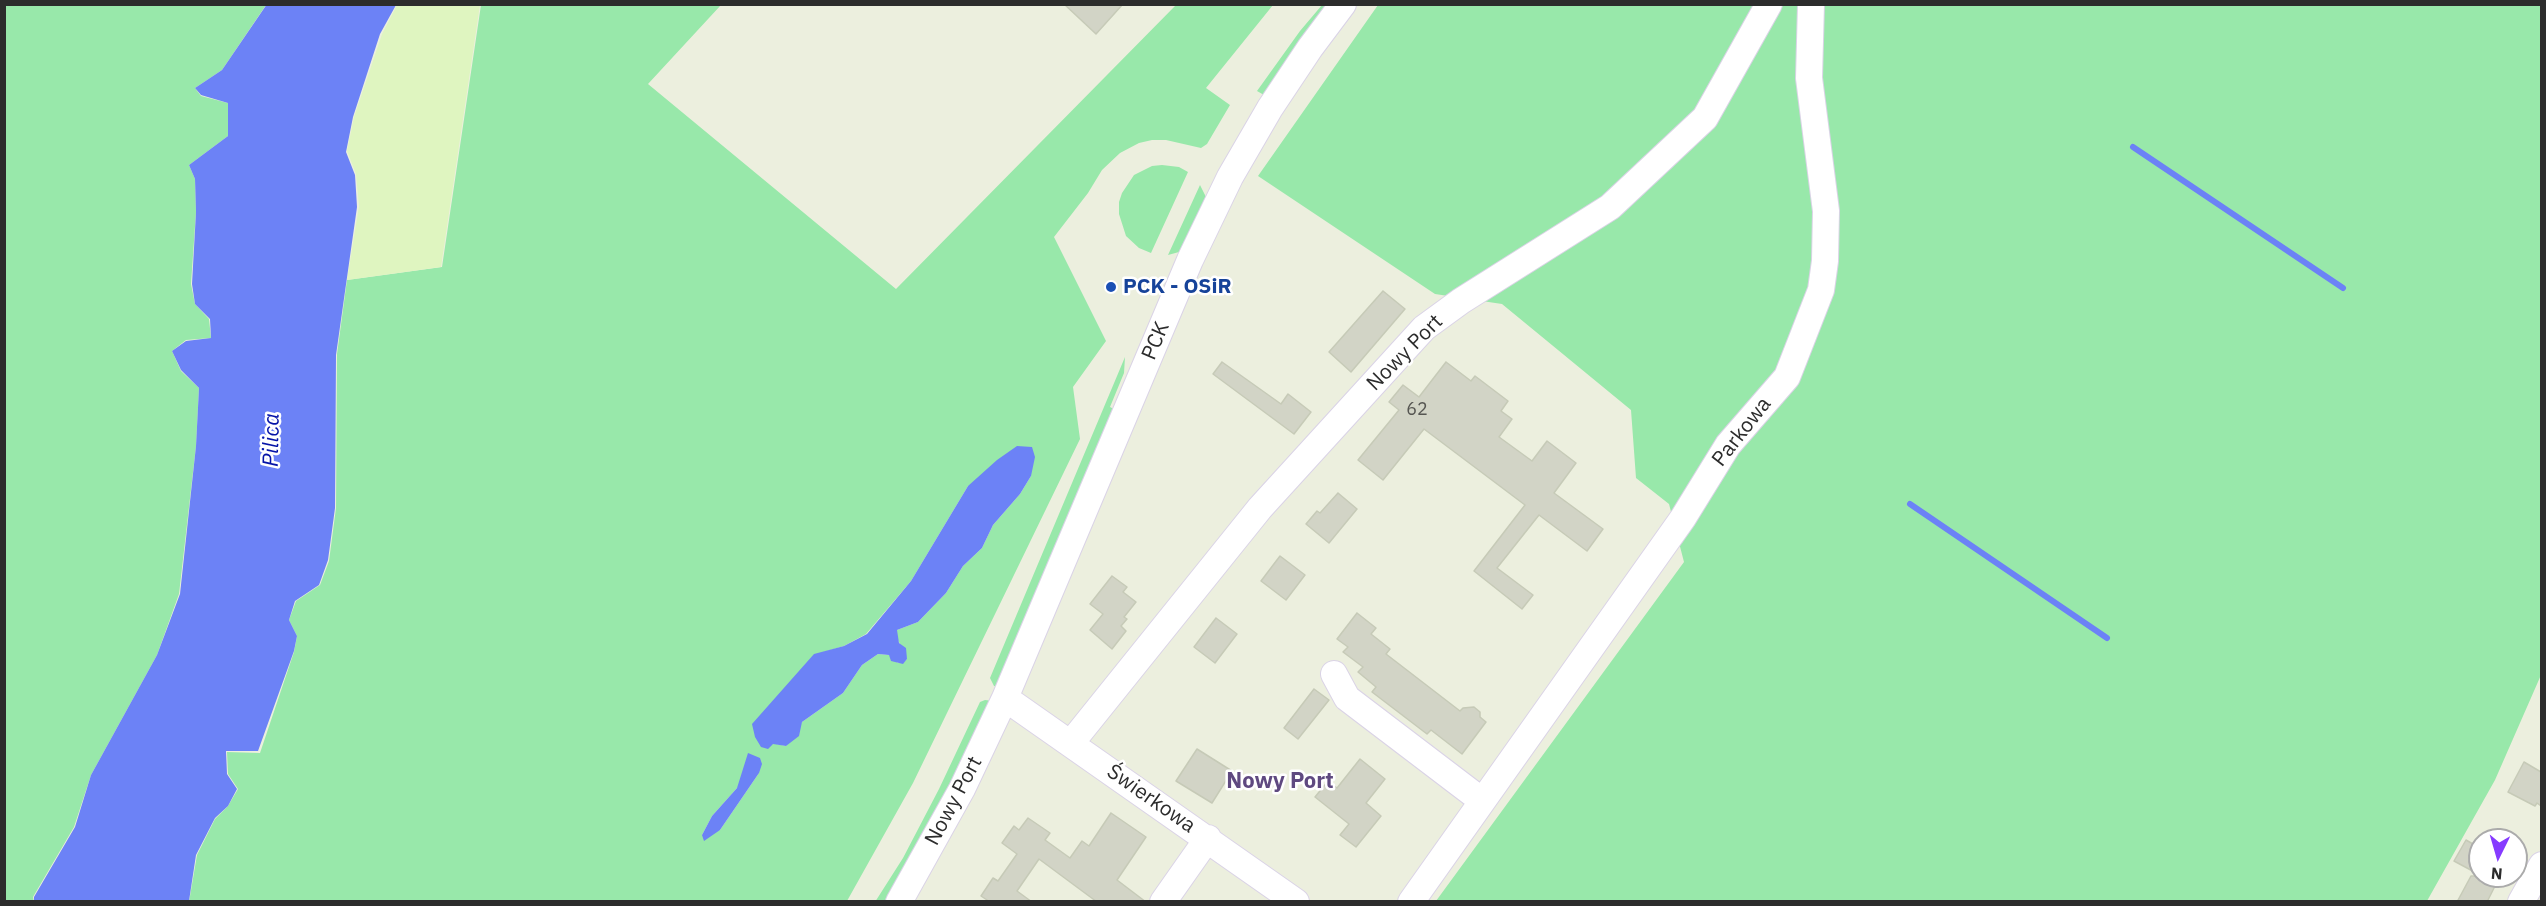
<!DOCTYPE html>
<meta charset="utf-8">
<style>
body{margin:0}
#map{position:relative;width:2546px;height:906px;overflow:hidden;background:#ecefde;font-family:"IBM Plex Sans",sans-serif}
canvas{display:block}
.frame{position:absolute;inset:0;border:6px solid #2c2c2c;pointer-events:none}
.north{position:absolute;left:2468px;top:828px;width:60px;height:60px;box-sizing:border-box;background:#fff;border:2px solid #ababab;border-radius:50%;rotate:185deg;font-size:16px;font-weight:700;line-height:24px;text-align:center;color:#2c2c2c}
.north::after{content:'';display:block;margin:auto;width:21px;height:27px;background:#863bff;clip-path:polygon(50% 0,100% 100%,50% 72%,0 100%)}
</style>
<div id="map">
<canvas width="2546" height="906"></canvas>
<div class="frame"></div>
<div class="north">N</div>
</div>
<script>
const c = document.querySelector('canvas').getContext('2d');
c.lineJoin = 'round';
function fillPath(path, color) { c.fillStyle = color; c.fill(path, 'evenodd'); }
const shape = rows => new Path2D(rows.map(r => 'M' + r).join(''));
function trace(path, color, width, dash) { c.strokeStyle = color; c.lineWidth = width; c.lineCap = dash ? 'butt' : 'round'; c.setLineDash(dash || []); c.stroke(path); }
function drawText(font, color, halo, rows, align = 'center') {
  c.font = font + ' "IBM Plex Sans",sans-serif'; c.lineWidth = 5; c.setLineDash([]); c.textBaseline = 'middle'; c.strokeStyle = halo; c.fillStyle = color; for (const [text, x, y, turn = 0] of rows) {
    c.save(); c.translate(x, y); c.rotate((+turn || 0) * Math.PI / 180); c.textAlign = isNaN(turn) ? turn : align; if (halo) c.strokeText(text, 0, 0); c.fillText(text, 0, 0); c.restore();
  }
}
fillPath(shape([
 [5,4,266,5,222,70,195,88,201,96,228,103,228,136,189,165,195,179,196,212,191,284,195,304,209,319,211,338,186,340,172,351,181,371,199,388,196,446,179,594,157,655,91,775,74,827,33,897,34,902,4,901],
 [481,5,721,5,648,84,896,289,1176,5,1273,5,1206,88,1230,105,1207,144,1201,148,1166,140,1152,140,1139,143,1120,153,1102,170,1088,193,1054,237,1106,341,1073,387,1080,439,913,783,847,901,189,902,197,855,215,819,228,806,238,789,228,774,227,752,260,753,294,652,297,636,289,620,296,601,320,585,329,561,336,508,337,354,347,280,442,267],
 [1031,476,1020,494,993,525,982,548,963,566,946,593,918,622,897,630,897,638,907,659,903,663,898,663,889,655,878,654,862,665,843,693,802,722,786,746,772,743,803,668,814,655,844,646,866,634,911,581,968,486],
 [759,773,720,830,702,835,712,816,737,788],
 [1322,5,1327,5,1301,39,1264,95,1257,91,1300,31],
 [1378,5,2541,5,2541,675,2495,780,2427,901,1436,901,1684,562,1669,504,1636,478,1631,410,1502,304,1435,294,1258,176],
 [1162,165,1179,167,1188,172,1151,253,1139,248,1126,236,1119,214,1119,202,1122,193,1134,175,1152,166],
 [1200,185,1206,197,1204,205,1184,248,1179,252,1168,255],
 [1125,357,1124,373,1110,407,1116,410,999,687,994,686,990,678],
 [985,700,993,701,949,794,889,901,875,902,903,858,939,789,980,702]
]), '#98e8aa');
fillPath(shape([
 [397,5,480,5,441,267,347,280,359,206,356,174,347,151,354,117,382,34]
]), '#dff5c0');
fillPath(shape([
 [267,4,396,5,380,34,353,117,346,152,355,175,357,207,336,355,335,508,328,560,319,585,295,601,289,620,297,636,294,651,258,751,226,751,227,774,237,789,228,806,215,818,196,855,189,901,34,901,34,897,75,827,91,775,157,655,180,594,196,446,199,388,181,370,172,351,186,341,211,338,210,319,195,304,192,284,196,212,195,179,189,165,228,136,228,103,201,95,195,88,222,70],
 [1017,446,1032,447,1035,457,1031,476,1020,494,993,525,982,548,963,566,946,593,918,622,897,630,899,643,906,648,907,659,903,664,891,661,889,655,878,654,862,665,843,693,802,722,799,736,786,746,773,744,768,749,761,747,755,737,752,724,814,654,844,646,867,634,911,581,968,486,997,460],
 [748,753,760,758,762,764,759,773,720,830,704,841,702,835,712,816,737,788]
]), '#6c82f6');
trace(shape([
 [2133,147,2343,288],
 [1910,504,2107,638]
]), '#6c82f6', 6);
const building = shape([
 [1064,4,1123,4,1096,34,1064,4],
 [1383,291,1405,309,1351,372,1329,352,1383,291],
 [1222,362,1281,404,1288,394,1311,412,1294,434,1213,374,1222,362],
 [1446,362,1471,381,1475,376,1508,401,1501,411,1512,419,1499,437,1532,461,1547,441,1576,463,1554,493,1603,529,1587,551,1539,515,1497,568,1533,595,1522,609,1474,571,1525,505,1424,429,1383,480,1358,460,1399,410,1389,402,1403,385,1419,397,1446,362],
 [1338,493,1357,509,1329,543,1306,524,1317,511,1320,513,1338,493],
 [1280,556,1305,575,1286,600,1261,581,1280,556],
 [1112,576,1127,587,1123,592,1136,602,1124,617,1127,619,1121,626,1126,631,1112,649,1090,630,1103,614,1090,604,1112,576],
 [1357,613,1376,628,1371,634,1390,649,1386,654,1460,711,1463,708,1474,707,1480,712,1480,717,1486,722,1462,754,1431,730,1427,734,1372,692,1376,687,1358,672,1363,667,1343,652,1348,647,1337,639,1357,613],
 [1216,618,1237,634,1215,663,1194,647,1216,618],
 [1314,689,1329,700,1298,739,1284,728,1314,689],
 [1197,749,1232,771,1212,803,1176,781,1197,749],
 [1360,759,1385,779,1366,803,1381,816,1356,847,1340,835,1349,824,1315,797,1328,781,1337,788,1360,759],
 [2524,762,2541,772,2541,806,2537,803,2535,806,2508,792,2524,762],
 [1111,813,1146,837,1117,880,1146,902,1097,902,1039,859,1017,891,1032,902,990,902,981,896,993,878,998,881,1017,854,1002,843,1014,826,1019,830,1028,818,1050,833,1045,840,1070,858,1082,841,1089,846,1111,813],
 [2466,840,2480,848,2480,875,2454,861,2466,840],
 [2471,876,2500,876,2487,902,2457,902,2471,876]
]);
fillPath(building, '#d2d4c6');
trace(building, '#c6cab7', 1.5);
const minor = shape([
 [1334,674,1347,698,1481,800],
 [1005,698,1296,902],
 [1071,743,1260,508,1424,328,1461,301,1610,207,1705,118,1769,4],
 [899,902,962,789,1005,698,1190,260,1230,177,1270,108,1310,48,1343,4],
 [1163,902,1208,838],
 [1411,902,1683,518,1728,445,1787,377,1821,290,1825,261,1826,211,1809,78,1811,4],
 [2521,902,2542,865]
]);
trace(minor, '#dad3e6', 28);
trace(minor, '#fff', 26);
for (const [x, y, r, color] of [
 [1111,287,6,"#1a4fb4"]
]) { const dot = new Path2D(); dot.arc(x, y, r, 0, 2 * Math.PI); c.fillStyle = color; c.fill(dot); trace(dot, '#fff', 2); }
drawText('18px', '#565652', null, [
 ["62",1417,410]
]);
drawText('bold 21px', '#164399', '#fff', [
 ["PCK - OSiR",1123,287]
], 'left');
drawText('21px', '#2c2c2c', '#fff', [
 ["PCK",1156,341,-67],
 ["Nowy Port",1405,353,-45],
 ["Parkowa",1742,432,-52],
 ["Świerkowa",1151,799,35],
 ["Nowy Port",954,801,-62]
]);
drawText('italic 22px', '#0513a7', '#fff', [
 ["Pilica",272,440,-89]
]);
drawText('bold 22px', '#5f4980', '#fff', [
 ["Nowy Port",1280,782]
]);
</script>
